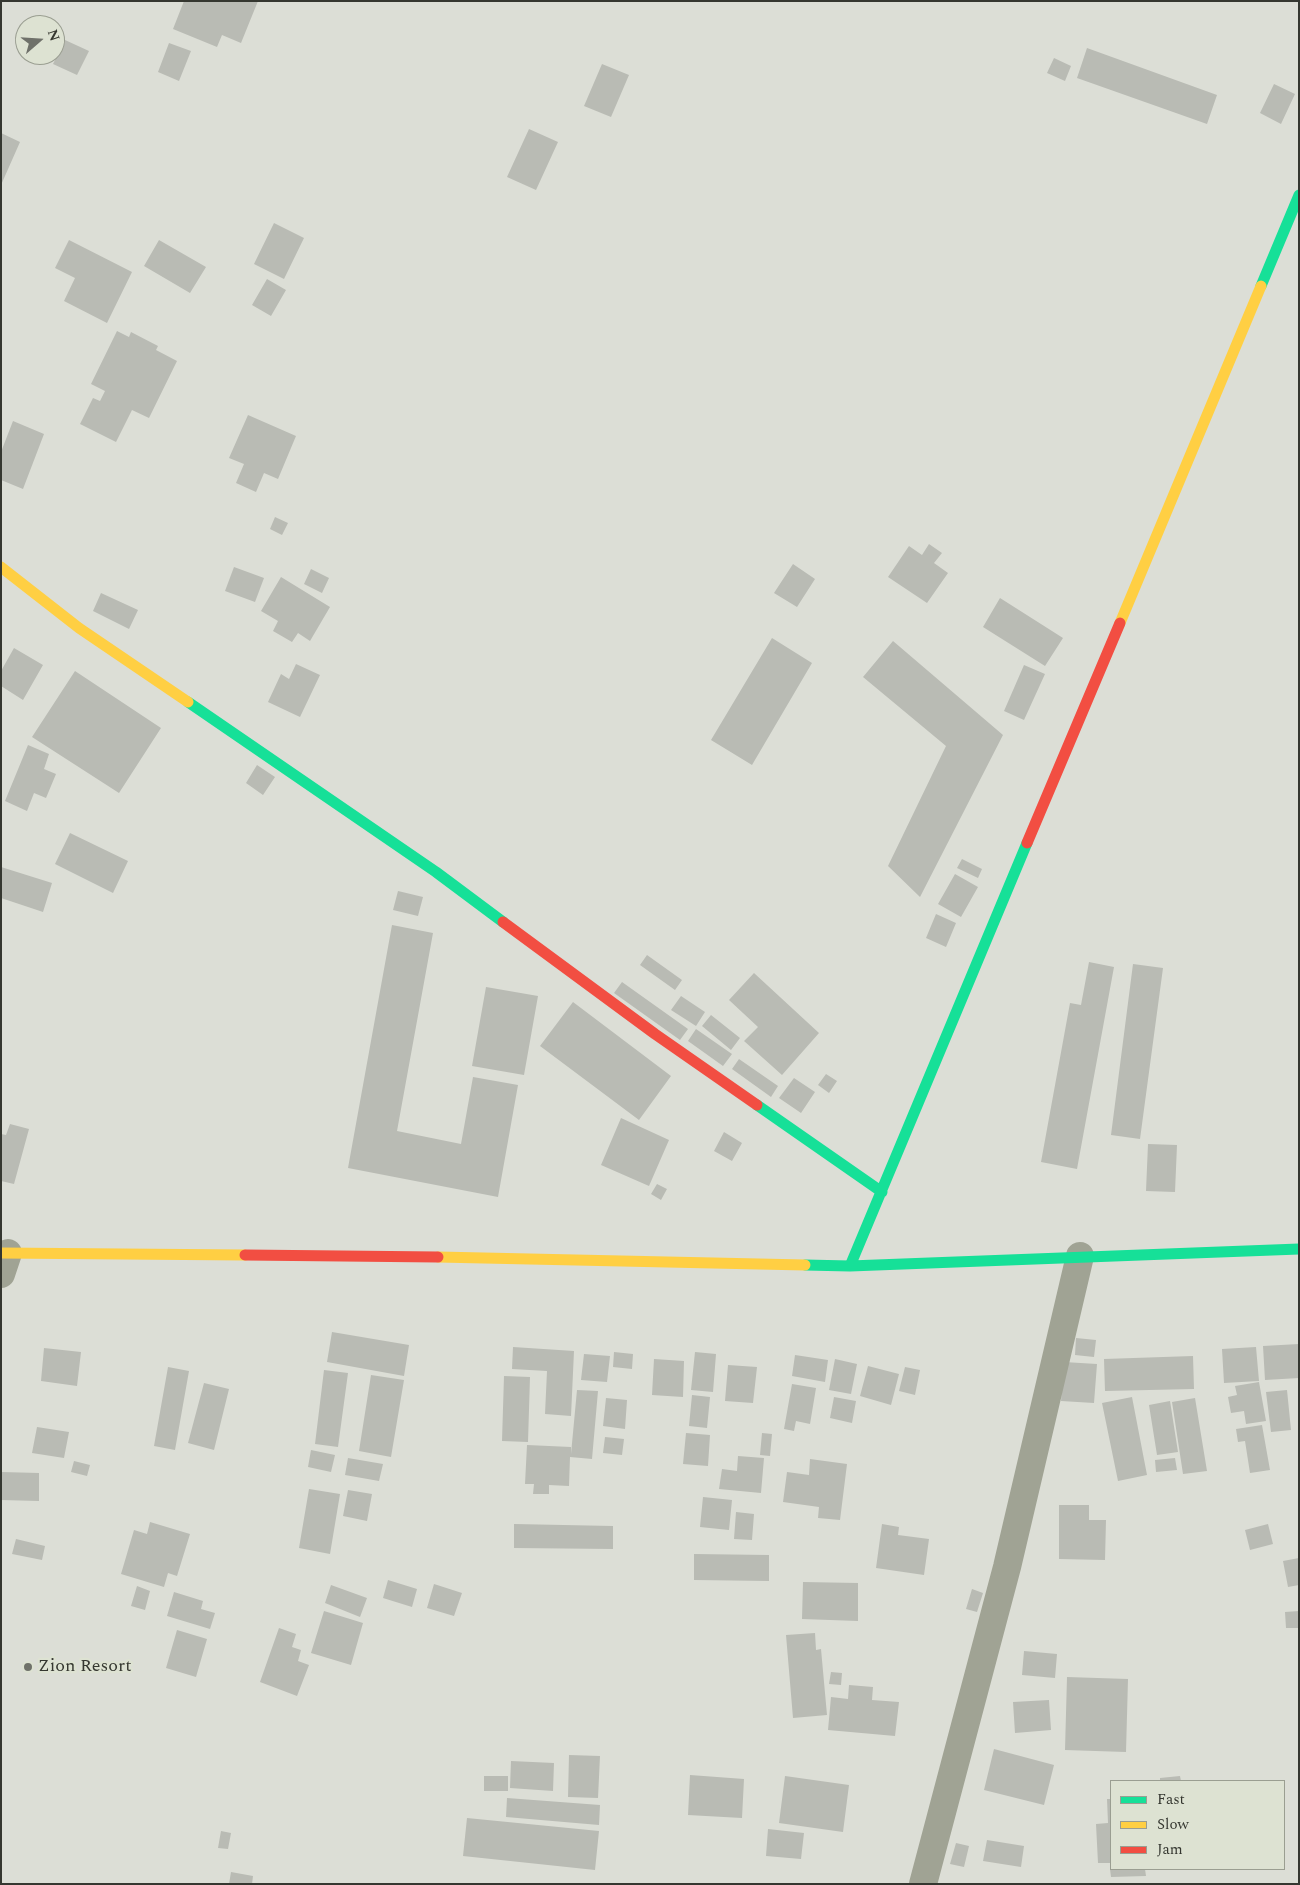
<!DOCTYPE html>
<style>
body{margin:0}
#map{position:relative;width:1300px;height:1885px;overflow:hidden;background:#dcded6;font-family:Spectral,serif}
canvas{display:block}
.frame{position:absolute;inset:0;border:2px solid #353730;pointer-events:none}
.legend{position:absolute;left:1110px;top:1780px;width:175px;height:90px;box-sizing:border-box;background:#dde2d2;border:1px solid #9a9e91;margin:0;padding:6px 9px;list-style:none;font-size:15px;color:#353730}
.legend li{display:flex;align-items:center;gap:10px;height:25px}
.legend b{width:25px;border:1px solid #9a9e91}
.north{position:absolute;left:15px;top:15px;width:50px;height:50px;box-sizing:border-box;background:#dde2d2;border:1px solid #9a9e91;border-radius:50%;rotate:71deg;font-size:14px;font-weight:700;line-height:20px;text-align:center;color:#353730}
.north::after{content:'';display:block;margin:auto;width:18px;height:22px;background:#6f716a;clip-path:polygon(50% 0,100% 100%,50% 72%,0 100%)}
</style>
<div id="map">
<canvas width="1300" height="1885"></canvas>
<div class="frame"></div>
<ul class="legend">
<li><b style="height:6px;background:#16e098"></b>Fast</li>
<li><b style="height:6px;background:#ffcf43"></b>Slow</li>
<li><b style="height:6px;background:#f24e42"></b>Jam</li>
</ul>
<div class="north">N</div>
</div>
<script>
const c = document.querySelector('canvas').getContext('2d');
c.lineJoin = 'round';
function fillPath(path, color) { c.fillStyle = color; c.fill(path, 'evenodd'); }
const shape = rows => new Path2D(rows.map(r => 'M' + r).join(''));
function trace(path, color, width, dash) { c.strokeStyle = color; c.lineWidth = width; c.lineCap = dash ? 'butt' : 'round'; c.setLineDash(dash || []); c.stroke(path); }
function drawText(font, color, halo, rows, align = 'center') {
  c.font = font + ' Spectral,serif'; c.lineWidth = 4.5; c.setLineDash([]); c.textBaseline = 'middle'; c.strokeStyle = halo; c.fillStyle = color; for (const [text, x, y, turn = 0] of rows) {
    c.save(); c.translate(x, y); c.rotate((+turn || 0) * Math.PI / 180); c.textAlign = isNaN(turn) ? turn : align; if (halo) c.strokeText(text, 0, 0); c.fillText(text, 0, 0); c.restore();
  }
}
fillPath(shape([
 [184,1,258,1,241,43,222,35,217,47,173,29],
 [65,40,89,51,77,75,53,64],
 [169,43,191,51,179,81,158,72],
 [1087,48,1217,95,1207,124,1077,78],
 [1054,58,1071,66,1065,81,1047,73],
 [602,64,629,75,611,117,584,106],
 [1274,84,1295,94,1281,124,1260,113],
 [529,129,558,142,536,190,507,177],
 [1,133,20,142,1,185],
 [274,223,304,238,284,279,254,264],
 [69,240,132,272,107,323,64,301,75,278,55,268],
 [159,240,206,267,190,293,144,266],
 [267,279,286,290,271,316,252,305],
 [117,331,129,337,131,332,158,346,156,350,177,361,149,418,132,410,116,442,80,424,93,398,100,401,105,391,91,384],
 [248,415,296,436,278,479,264,473,256,492,236,483,244,464,229,458],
 [13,421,44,434,23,489,1,480,1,452],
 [275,517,288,523,282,535,270,529],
 [929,544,942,553,934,563,948,573,927,603,888,577,909,546,922,555],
 [793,564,815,579,797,607,774,593],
 [234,567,264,578,255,602,225,591],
 [311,569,329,578,322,593,304,584],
 [281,577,330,607,310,641,298,633,292,642,273,631,278,621,261,611],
 [101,593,138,610,129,629,93,611],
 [1000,598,1063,638,1045,666,983,627],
 [772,638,812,663,752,765,711,740],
 [893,641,1003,735,920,897,888,866,946,746,863,677],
 [14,648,43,665,23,700,1,686,1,671],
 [296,664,320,675,300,717,268,702,281,674,289,679],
 [1024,665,1045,674,1024,720,1004,711],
 [75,671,161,728,119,793,32,737],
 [28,745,49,754,44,769,56,774,46,798,34,793,27,811,5,801],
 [257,765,275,777,263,795,246,783],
 [70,833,128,861,113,893,55,864],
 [962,859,982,869,978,878,957,868],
 [1,867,52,883,43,912,1,898],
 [955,874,978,887,961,917,938,904],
 [398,891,423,897,418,916,393,910],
 [936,914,956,923,946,947,926,938],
 [392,925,433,933,397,1131,461,1144,473,1077,518,1085,498,1197,348,1168],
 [647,955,682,980,675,990,640,965],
 [1089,962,1114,967,1077,1169,1041,1162,1070,1003,1081,1005],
 [1133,964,1163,968,1140,1139,1111,1135],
 [754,973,819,1033,782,1075,744,1041,758,1027,729,1000],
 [622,982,688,1029,680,1040,614,993],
 [486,987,538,996,524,1075,472,1066],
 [681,996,705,1012,696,1026,671,1010],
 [573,1002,671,1076,639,1120,540,1046],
 [711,1015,740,1038,731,1050,702,1026],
 [696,1029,732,1054,723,1066,688,1041],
 [739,1059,778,1086,771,1097,732,1069],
 [826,1074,837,1081,829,1093,818,1085],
 [794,1078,815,1092,801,1113,779,1098],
 [621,1118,669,1140,649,1186,601,1165],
 [10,1124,29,1129,14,1184,1,1181,1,1134,6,1135],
 [724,1132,742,1143,732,1161,714,1151],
 [1148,1144,1177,1145,1175,1192,1146,1191],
 [657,1184,667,1189,661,1200,651,1194],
 [332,1332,409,1345,404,1376,327,1362],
 [1076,1338,1096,1340,1094,1357,1075,1355],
 [1299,1344,1299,1378,1265,1380,1263,1346],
 [513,1347,574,1351,571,1416,545,1414,547,1371,512,1369],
 [1256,1347,1259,1381,1224,1383,1222,1349],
 [44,1348,81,1352,77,1386,41,1381],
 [614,1352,633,1354,632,1369,613,1367],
 [695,1352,716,1354,713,1392,691,1390],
 [584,1354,610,1356,607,1382,581,1380],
 [795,1355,828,1360,825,1382,792,1376],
 [1193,1356,1194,1389,1105,1391,1104,1359],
 [654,1359,684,1361,683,1397,652,1395],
 [835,1359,857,1364,851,1394,829,1390],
 [1064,1362,1097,1364,1094,1403,1061,1401],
 [728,1365,757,1367,753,1403,725,1401],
 [868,1366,899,1374,891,1405,860,1396],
 [168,1367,189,1371,175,1450,154,1446],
 [905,1367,920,1370,915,1395,899,1391],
 [324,1370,348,1373,338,1447,315,1444],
 [371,1375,404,1380,391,1457,359,1451],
 [504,1376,530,1377,528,1442,502,1441],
 [1259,1382,1266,1421,1246,1424,1244,1411,1231,1413,1228,1397,1237,1395,1235,1386],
 [204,1383,229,1389,214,1450,188,1443],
 [792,1384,816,1388,810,1424,796,1421,794,1431,784,1429],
 [577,1390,598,1391,592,1459,570,1457,569,1486,549,1485,549,1494,533,1494,534,1484,525,1484,527,1445,571,1447,571,1454],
 [1287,1390,1291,1430,1271,1432,1266,1392],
 [692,1395,710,1397,707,1428,689,1426],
 [834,1397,856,1401,852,1423,830,1418],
 [1132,1397,1147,1475,1118,1481,1102,1403],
 [606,1398,627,1400,625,1429,603,1426],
 [1195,1398,1207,1471,1183,1474,1172,1402],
 [1170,1401,1178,1452,1157,1455,1149,1405],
 [1262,1425,1270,1470,1250,1473,1245,1441,1238,1442,1236,1429],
 [37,1427,69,1432,64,1458,32,1453],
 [686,1433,710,1435,708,1466,683,1464],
 [762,1433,772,1434,770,1456,760,1455],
 [605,1437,624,1439,622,1455,603,1453],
 [311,1450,335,1455,331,1472,308,1467],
 [738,1456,764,1458,761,1493,719,1489,722,1469,737,1471],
 [348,1458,383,1464,379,1481,345,1475],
 [1175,1458,1177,1470,1156,1472,1155,1460],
 [810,1459,847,1464,840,1520,818,1518,819,1507,783,1502,787,1472,809,1475],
 [74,1461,90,1465,87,1476,71,1472],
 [1,1472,39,1473,39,1501,1,1500],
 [309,1489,340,1494,330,1554,299,1548],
 [348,1490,372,1494,367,1521,343,1516],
 [703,1497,732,1500,729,1530,700,1527],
 [1059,1505,1089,1505,1089,1520,1106,1520,1105,1560,1059,1559],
 [736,1512,754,1514,752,1540,734,1539],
 [150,1522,190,1534,177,1576,168,1573,164,1587,121,1574,134,1530,147,1534],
 [514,1524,613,1526,613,1549,514,1548],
 [882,1524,899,1527,898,1535,929,1539,924,1575,876,1568],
 [1268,1524,1273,1544,1250,1550,1245,1530],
 [16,1539,45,1546,42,1560,12,1554],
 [694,1554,769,1555,769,1581,694,1580],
 [1299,1558,1299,1585,1288,1587,1283,1561],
 [388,1580,417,1589,412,1607,383,1598],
 [803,1582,858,1583,858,1621,802,1619],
 [434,1584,462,1593,454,1616,427,1608],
 [331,1585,367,1598,360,1617,325,1603],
 [137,1586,150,1591,145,1610,131,1606],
 [972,1589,983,1593,977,1612,966,1609],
 [174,1592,203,1601,201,1609,215,1613,210,1629,167,1616],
 [324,1611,363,1623,351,1665,311,1653],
 [1299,1611,1299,1628,1286,1628,1285,1612],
 [279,1628,296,1634,292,1647,301,1650,298,1661,309,1665,297,1696,260,1682],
 [177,1630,207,1639,196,1677,166,1668],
 [815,1633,816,1650,821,1649,827,1715,793,1718,786,1635],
 [1024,1651,1057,1654,1055,1678,1022,1675],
 [831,1672,842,1673,841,1685,829,1684],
 [1067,1677,1128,1679,1126,1752,1065,1750],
 [849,1685,873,1687,872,1700,899,1702,895,1736,828,1730,831,1697,848,1699],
 [1049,1700,1051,1730,1015,1733,1013,1702],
 [994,1749,1054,1765,1044,1805,984,1790],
 [569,1755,600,1756,598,1798,568,1797],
 [511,1761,554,1763,553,1791,510,1788],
 [690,1775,744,1779,742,1818,688,1815],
 [484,1776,508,1776,508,1791,484,1791],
 [785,1776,849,1785,843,1832,779,1823],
 [1180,1776,1181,1781,1160,1781,1160,1778],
 [507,1798,600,1805,599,1825,506,1817],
 [1107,1799,1111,1799,1111,1863,1098,1863,1096,1824,1108,1823],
 [467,1818,599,1831,595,1870,463,1856],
 [768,1829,804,1833,801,1859,766,1856],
 [221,1831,231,1833,228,1849,218,1848],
 [987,1840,1024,1846,1021,1867,983,1861],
 [956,1843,969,1846,964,1867,950,1864],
 [1110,1869,1145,1869,1146,1876,1111,1877],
 [231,1872,253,1876,252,1884,229,1884]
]), '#b9bbb4');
trace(shape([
 [1,1274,8,1253],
 [923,1884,1007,1567,1080,1256]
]), '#a0a394', 28);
trace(shape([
 [1261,286,1299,195],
 [188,702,436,872,503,922],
 [757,1105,882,1192],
 [805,1265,850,1266,1299,1249],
 [850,1266,1027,843]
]), '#16e098', 11);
trace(shape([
 [1,567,79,628,188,702],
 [1120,623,1261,286],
 [1,1253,245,1255],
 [438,1257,805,1265]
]), '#ffcf43', 11);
trace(shape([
 [1027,843,1120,623],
 [503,922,655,1034,757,1105],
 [245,1255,438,1257]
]), '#f24e42', 11);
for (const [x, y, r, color] of [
 [28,1667,5,"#6f716a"]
]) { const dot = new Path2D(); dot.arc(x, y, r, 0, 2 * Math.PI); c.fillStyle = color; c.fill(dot); trace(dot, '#dde2d2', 2); }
drawText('18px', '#353730', '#dde2d2', [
 ["Zion Resort",38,1667]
], 'left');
</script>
